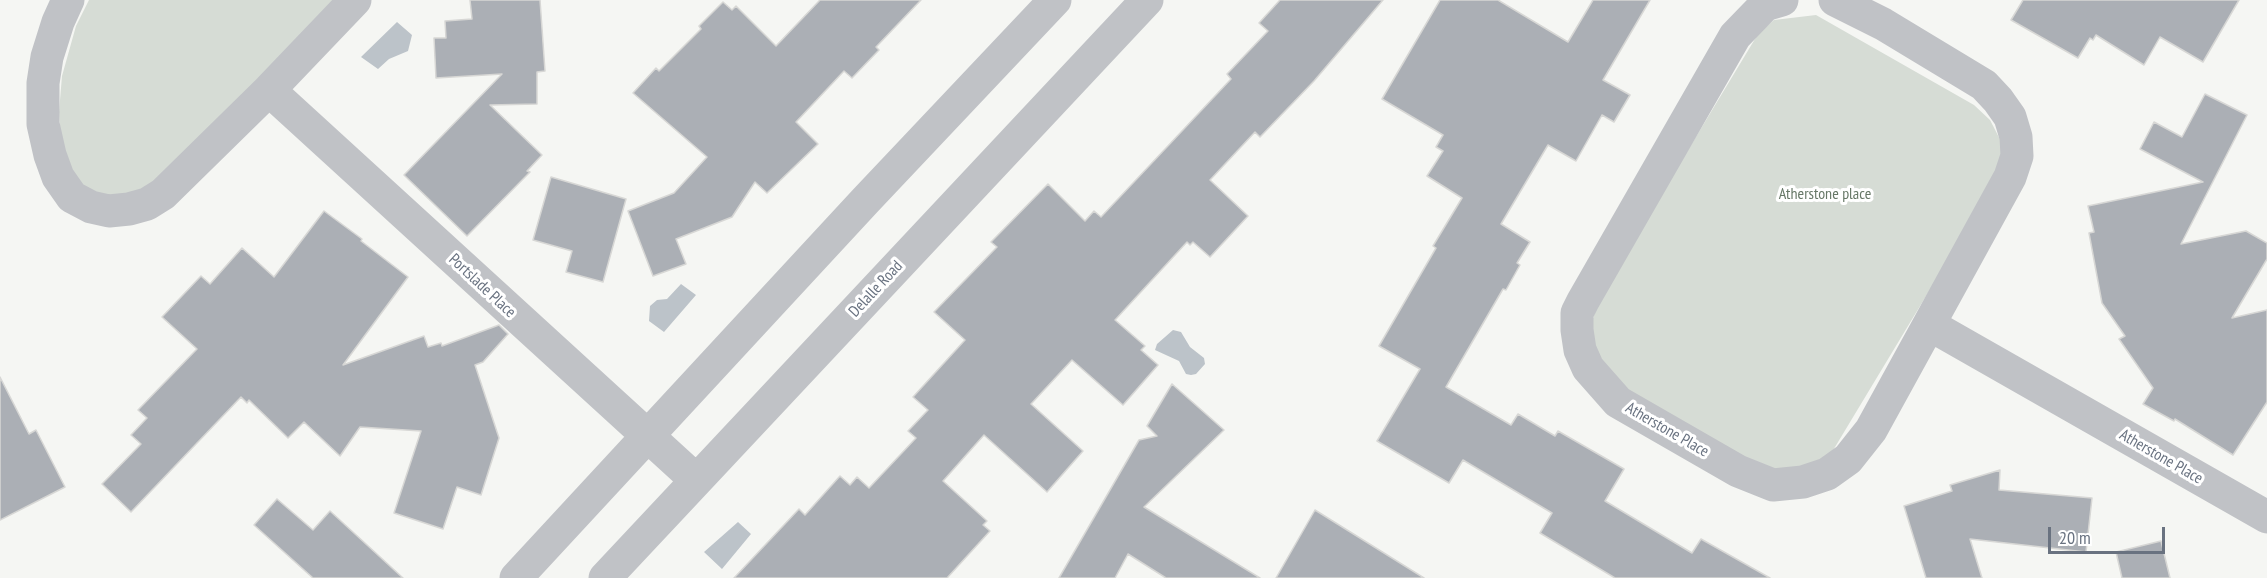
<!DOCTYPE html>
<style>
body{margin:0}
#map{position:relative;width:2267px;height:578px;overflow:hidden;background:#f5f6f3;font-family:"PT Sans Narrow",sans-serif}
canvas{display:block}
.scale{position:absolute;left:2048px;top:527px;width:117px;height:27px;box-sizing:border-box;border:3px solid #697280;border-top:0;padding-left:8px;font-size:18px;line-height:21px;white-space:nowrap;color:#697280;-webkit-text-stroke:4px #fff;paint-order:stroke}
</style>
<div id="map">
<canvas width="2267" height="578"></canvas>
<div class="scale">20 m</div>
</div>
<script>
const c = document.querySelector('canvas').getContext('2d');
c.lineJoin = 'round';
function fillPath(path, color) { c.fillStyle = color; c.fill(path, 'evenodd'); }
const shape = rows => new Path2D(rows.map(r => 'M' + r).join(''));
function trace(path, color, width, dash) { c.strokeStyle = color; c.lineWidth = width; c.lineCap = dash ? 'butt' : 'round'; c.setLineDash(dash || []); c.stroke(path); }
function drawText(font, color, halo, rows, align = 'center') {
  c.font = font + ' "PT Sans Narrow",sans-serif'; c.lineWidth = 6; c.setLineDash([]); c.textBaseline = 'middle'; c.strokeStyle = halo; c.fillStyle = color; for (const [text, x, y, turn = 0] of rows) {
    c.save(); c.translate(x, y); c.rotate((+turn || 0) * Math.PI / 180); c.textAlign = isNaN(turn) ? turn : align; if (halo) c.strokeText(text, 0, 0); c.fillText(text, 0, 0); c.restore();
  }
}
fillPath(shape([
 [89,0,338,0,152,186,132,200,90,193,71,172,61,146,59,112,62,76,76,26],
 [1816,15,1974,105,1990,120,2005,149,1999,175,1829,457,1787,474,1761,466,1612,382,1594,343,1592,321,1603,291,1758,34,1774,20]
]), '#d6dcd5');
fillPath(shape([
 [397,22,412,35,408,51,389,59,378,69,361,57],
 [681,284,696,295,664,332,649,321,650,306,657,300,667,299],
 [1173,330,1181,332,1190,347,1204,358,1205,364,1196,374,1191,375,1186,374,1179,361,1155,350,1157,344],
 [738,522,751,534,722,569,704,552]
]), '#bcc3c9');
const building = shape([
 [470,0,540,0,545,71,537,72,537,104,490,105,542,155,527,171,530,172,467,236,404,175,502,74,436,78,434,38,446,38,445,21,472,19,470,0],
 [820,0,921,0,876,47,879,50,852,78,844,71,796,122,818,144,767,193,755,182,732,217,676,239,686,264,653,276,628,211,674,193,707,157,633,93,656,68,659,71,701,29,699,26,723,2,732,10,736,6,776,46,820,0],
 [1280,0,1383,0,1314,81,1260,137,1255,132,1210,180,1248,216,1210,257,1193,242,1190,245,1187,242,1115,320,1145,346,1141,350,1158,365,1123,405,1072,360,1031,404,1083,451,1047,492,984,435,943,481,987,521,983,525,990,531,947,578,734,578,799,509,805,515,840,476,850,485,857,477,869,488,916,438,908,431,928,410,913,397,965,340,934,312,997,247,991,242,1048,184,1085,221,1094,211,1101,217,1231,79,1227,74,1268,31,1259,23,1280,0],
 [1440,0,1498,0,1568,42,1593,0,1650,0,1603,80,1630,95,1614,122,1602,115,1576,161,1548,145,1501,224,1530,242,1517,263,1520,265,1506,290,1503,289,1446,387,1511,425,1518,414,1555,436,1558,431,1624,469,1605,501,1692,553,1701,539,1770,578,1615,578,1540,533,1552,513,1463,460,1449,483,1377,441,1420,369,1379,346,1436,248,1433,246,1462,198,1427,176,1443,151,1436,147,1443,135,1382,99,1440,0],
 [2023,0,2239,0,2203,62,2160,37,2144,65,2096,35,2093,40,2090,38,2078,58,2011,20,2023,0],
 [2205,94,2247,115,2181,244,2246,231,2267,243,2267,259,2232,318,2267,310,2267,402,2233,455,2175,419,2174,421,2143,404,2153,388,2119,339,2125,336,2102,303,2089,233,2094,232,2088,206,2203,182,2140,149,2154,122,2182,137,2205,94],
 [551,177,626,199,603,282,566,272,572,251,533,240,551,177],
 [324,211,362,239,361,241,408,277,343,365,424,336,428,347,441,343,442,346,499,325,508,334,483,362,475,365,499,438,481,495,457,487,443,529,394,513,421,431,360,427,340,456,304,422,288,438,249,400,247,403,241,397,131,512,102,484,141,444,131,435,147,418,138,410,197,349,162,317,201,276,210,284,242,248,274,277,324,211],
 [0,377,29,434,36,430,65,487,0,520,0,377],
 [1172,384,1224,430,1144,507,1260,578,1166,578,1128,554,1115,578,1059,578,1139,440,1157,436,1147,426,1172,384],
 [2000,470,1999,490,2092,498,2086,552,1970,539,1982,578,1926,578,1904,506,1952,491,1950,485,2000,470],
 [277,499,313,530,330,511,403,578,313,578,254,525,277,499],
 [1315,510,1424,578,1276,578,1315,510],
 [2161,541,2170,578,2122,578,2116,552,2161,541]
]);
fillPath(building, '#abafb5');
trace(building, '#d7d7d5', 1.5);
trace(shape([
 [68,0,58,22,47,57,43,83,43,124,50,155,58,177,72,197,91,207,109,211,129,209,147,204,163,194,269,90,355,0],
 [1782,0,1765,5,1735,36,1583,301,1577,313,1577,330,1580,350,1588,368,1618,402,1738,471,1773,485,1803,482,1827,474,1848,459,1871,430,2010,177,2017,156,2016,137,2010,117,1998,100,1984,85,1883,24,1835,0],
 [269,90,696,480],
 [1930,325,2267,517],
 [516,578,865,201,1055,0],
 [605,578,1147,0]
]), '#c0c2c6', 33);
drawText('16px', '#677867', '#fff', [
 ["Atherstone place",1825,194]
]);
drawText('16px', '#697280', '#fff', [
 ["Portslade Place",482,286,43],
 ["Delalle Road",876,289,-47],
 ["Atherstone Place",1667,430,30],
 ["Atherstone Place",2161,457,30]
]);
</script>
